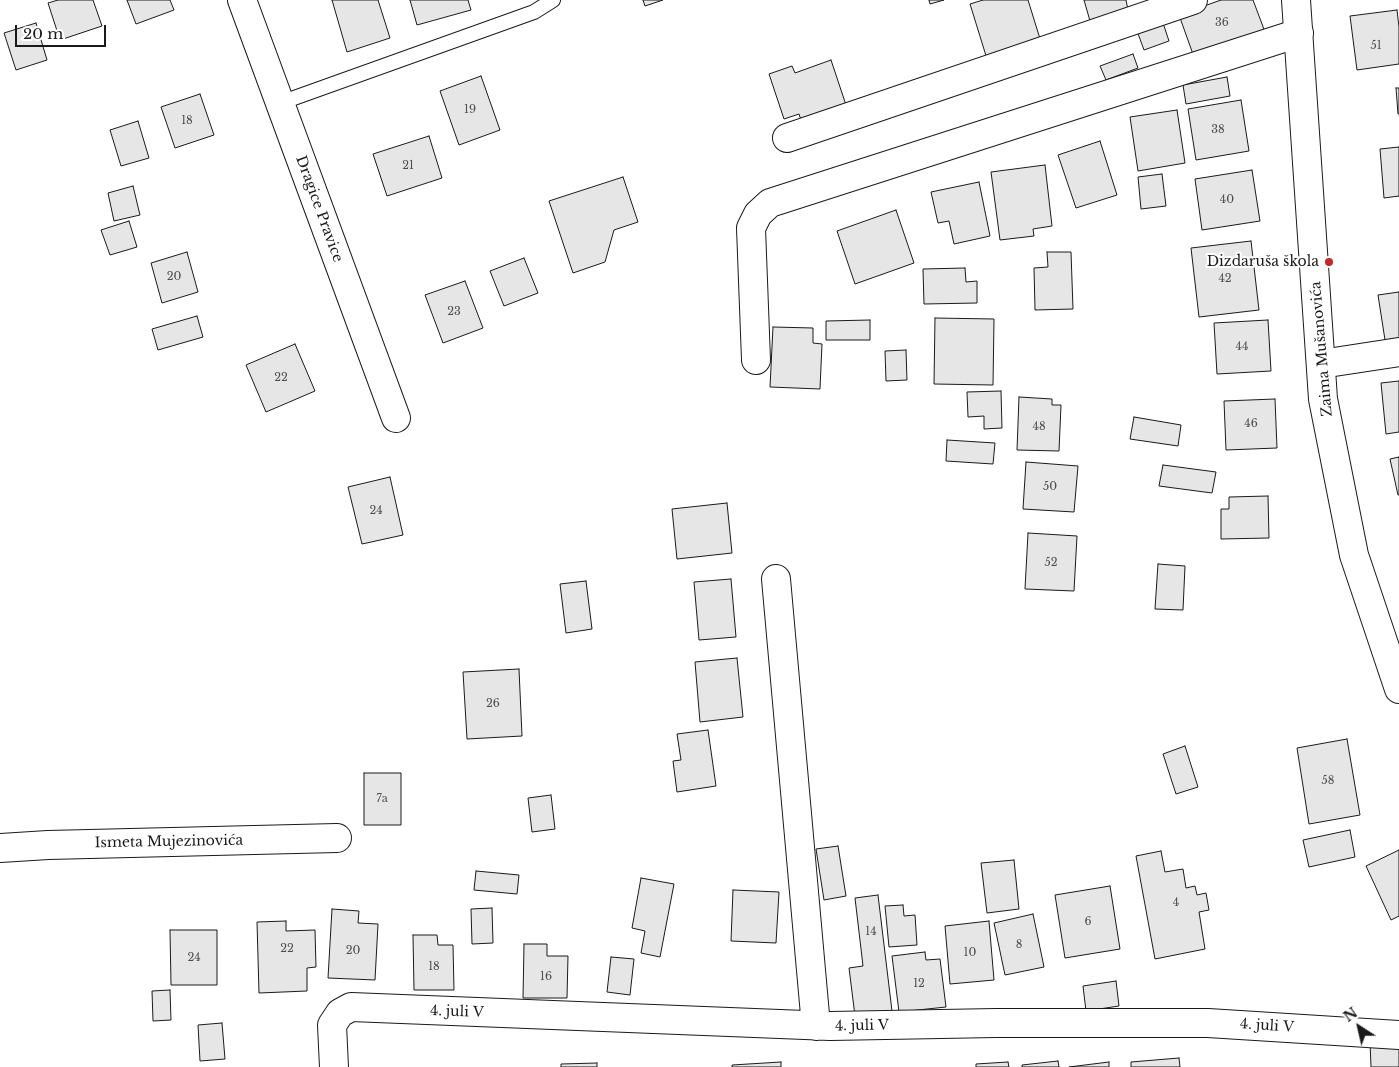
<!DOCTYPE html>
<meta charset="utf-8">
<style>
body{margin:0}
#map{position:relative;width:1399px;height:1067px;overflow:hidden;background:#fff;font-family:"Libre Baskerville",serif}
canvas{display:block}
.north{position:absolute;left:1334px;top:1002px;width:50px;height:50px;-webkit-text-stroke:4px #fff;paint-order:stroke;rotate:325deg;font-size:14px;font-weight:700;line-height:20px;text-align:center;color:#1a1a1a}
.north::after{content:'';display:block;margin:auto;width:18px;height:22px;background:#1a1a1a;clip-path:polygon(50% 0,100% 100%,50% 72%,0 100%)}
.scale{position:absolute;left:15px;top:25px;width:91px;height:22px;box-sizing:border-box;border:2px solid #1a1a1a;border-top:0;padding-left:6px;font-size:15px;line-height:18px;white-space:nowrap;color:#1a1a1a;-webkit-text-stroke:4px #fff;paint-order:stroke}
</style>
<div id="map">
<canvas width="1399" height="1067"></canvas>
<div class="north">N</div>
<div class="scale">20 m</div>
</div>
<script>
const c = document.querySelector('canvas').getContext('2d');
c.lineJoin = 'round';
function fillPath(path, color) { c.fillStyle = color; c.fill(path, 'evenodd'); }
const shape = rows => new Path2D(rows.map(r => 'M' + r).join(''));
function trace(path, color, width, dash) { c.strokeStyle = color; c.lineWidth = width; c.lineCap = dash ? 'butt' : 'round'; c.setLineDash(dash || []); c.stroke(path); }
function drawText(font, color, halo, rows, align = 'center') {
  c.font = font + ' "Libre Baskerville",serif'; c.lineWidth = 4; c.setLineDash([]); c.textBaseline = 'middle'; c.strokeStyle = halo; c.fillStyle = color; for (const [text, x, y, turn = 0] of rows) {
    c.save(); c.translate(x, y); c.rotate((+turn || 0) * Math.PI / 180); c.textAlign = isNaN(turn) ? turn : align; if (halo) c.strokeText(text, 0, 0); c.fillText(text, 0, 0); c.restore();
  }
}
const building = shape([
 [58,0,93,0,102,26,60,40,48,3,58,0],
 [127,0,170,0,174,10,136,24,127,0],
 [332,0,378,0,390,38,347,52,332,0],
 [410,0,468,0,471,10,417,25,410,0],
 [643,0,663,0,645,6,643,0],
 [929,0,944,0,930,4,929,0],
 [983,0,1028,0,1041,42,987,59,970,4,983,0],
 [1084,0,1126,0,1128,10,1090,21,1084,0],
 [1221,0,1253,0,1265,32,1194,57,1179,15,1221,0],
 [1397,10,1399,27,1399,64,1357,70,1350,16,1397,10],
 [1162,20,1169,41,1144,50,1136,28,1162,20],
 [36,23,47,60,16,70,4,33,36,23],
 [1133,54,1138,68,1106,80,1100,66,1133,54],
 [831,60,848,111,803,126,799,114,784,119,769,74,792,66,795,73,831,60],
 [481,76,500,130,459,145,440,91,481,76],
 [1227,77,1230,96,1186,104,1183,85,1227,77],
 [1396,88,1399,88,1399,114,1398,114,1396,88],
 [200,94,214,135,175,148,161,107,200,94],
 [1241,100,1249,151,1196,160,1188,109,1241,100],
 [1177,110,1185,163,1138,171,1130,117,1177,110],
 [138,121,149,158,121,166,110,130,138,121],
 [429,136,442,178,387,196,373,154,429,136],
 [1100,141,1117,195,1076,208,1058,155,1100,141],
 [1399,147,1399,196,1384,198,1380,149,1399,147],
 [1045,165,1052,226,1033,229,1034,236,1000,240,991,172,1045,165],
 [1252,170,1260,221,1202,230,1195,179,1252,170],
 [1162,174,1166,206,1141,209,1138,177,1162,174],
 [623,177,638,222,614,230,605,262,573,273,549,201,623,177],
 [979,182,990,236,954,244,949,221,938,223,931,192,979,182],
 [133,186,140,215,114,221,108,193,133,186],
 [896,210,914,263,855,284,837,231,896,210],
 [129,221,137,247,110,255,101,230,129,221],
 [1251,241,1259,310,1199,317,1191,248,1251,241],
 [187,252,198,292,162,303,151,263,187,252],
 [1047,252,1071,252,1073,309,1035,310,1034,268,1048,267,1047,252],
 [524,258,538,293,504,306,490,271,524,258],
 [965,268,966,282,977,281,977,303,924,304,923,269,965,268],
 [465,281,483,328,443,343,425,295,465,281],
 [1399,292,1399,338,1385,340,1378,295,1399,292],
 [197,316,203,337,158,350,152,329,197,316],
 [935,318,994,319,993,385,934,384,935,318],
 [870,320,870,340,826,340,826,321,870,320],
 [1268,320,1271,371,1217,374,1214,323,1268,320],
 [773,327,813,328,813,343,822,344,820,389,770,387,773,327],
 [295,344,315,391,266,412,246,365,295,344],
 [906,350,907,380,886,381,885,351,906,350],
 [1399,381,1399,432,1386,434,1381,383,1399,381],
 [1001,391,1002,428,984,429,984,416,968,417,967,392,1001,391],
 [1019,397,1052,399,1052,405,1061,405,1059,451,1017,450,1019,397],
 [1275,399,1277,448,1226,450,1224,401,1275,399],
 [1134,417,1181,425,1178,446,1130,439,1134,417],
 [947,440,995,443,993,464,946,461,947,440],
 [1399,457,1399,495,1398,495,1390,459,1399,457],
 [1026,462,1078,466,1074,512,1023,509,1026,462],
 [1163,465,1216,472,1212,493,1159,486,1163,465],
 [390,477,403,535,362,544,348,487,390,477],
 [1268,496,1269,538,1221,539,1221,509,1229,509,1229,497,1268,496],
 [727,503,732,553,677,559,672,509,727,503],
 [1028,533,1077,536,1074,591,1025,589,1028,533],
 [1158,564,1185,566,1183,610,1155,609,1158,564],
 [731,579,736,637,699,640,694,582,731,579],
 [586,581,592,629,566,633,560,584,586,581],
 [737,658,743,717,700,722,695,662,737,658],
 [519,669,522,736,467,739,463,672,519,669],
 [708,730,716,786,677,792,673,761,681,760,677,734,708,730],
 [1347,739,1360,815,1309,824,1297,748,1347,739],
 [1185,746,1198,787,1176,794,1163,754,1185,746],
 [364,773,401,773,401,825,364,825,364,773],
 [551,795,555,829,532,832,528,798,551,795],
 [1350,830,1355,857,1309,867,1303,840,1350,830],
 [838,846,846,896,824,900,816,849,838,846],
 [1399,850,1399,916,1391,920,1366,866,1399,850],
 [1161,851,1165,872,1183,869,1186,888,1195,886,1197,895,1206,893,1209,910,1199,912,1205,949,1155,959,1136,856,1161,851],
 [1014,860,1019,909,987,913,981,863,1014,860],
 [476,871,519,875,517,894,474,890,476,871],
 [641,878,674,884,660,957,641,953,645,931,632,928,641,878],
 [1110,886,1120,949,1065,958,1055,895,1110,886],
 [733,890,779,892,776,943,731,941,733,890],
 [878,895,892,1011,855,1016,849,968,863,966,855,898,878,895],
 [903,905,904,916,915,915,917,945,889,947,885,906,903,905],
 [492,908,493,943,472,944,471,909,492,908],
 [332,909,359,911,358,923,378,924,375,980,328,978,332,909],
 [1033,914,1044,967,1005,975,994,923,1033,914],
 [286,921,286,931,315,930,316,967,307,968,307,991,259,993,257,922,286,921],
 [989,921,994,980,950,984,945,926,989,921],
 [170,930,217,930,217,985,171,985,170,930],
 [413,935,437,935,438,945,453,945,454,990,414,990,413,935],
 [524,944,547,944,547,956,568,956,567,998,523,998,524,944],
 [925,952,926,960,940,959,946,1007,899,1012,892,956,925,952],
 [611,957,634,959,630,995,607,992,611,957],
 [1116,981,1119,1006,1086,1011,1083,986,1116,981],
 [170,990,171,1020,153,1021,152,991,170,990],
 [222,1023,225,1059,200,1061,198,1025,222,1023],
 [1370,1042,1399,1042,1399,1067,1371,1067,1370,1042],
 [1179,1058,1180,1067,1131,1067,1131,1062,1179,1058],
 [1058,1061,1059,1067,1022,1067,1022,1065,1058,1061],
 [781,1062,781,1067,732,1067,732,1065,781,1062],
 [1008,1062,1009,1067,976,1067,976,1064,1008,1062],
 [1109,1062,1109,1067,1069,1067,1109,1062],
 [597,1063,597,1067,561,1067,561,1064,597,1063]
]);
fillPath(building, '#e6e6e6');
trace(building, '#1a1a1a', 1);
const lane = shape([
 [280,103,534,12,553,0]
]);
const street = shape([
 [242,0,396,418],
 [787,138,1193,0],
 [756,360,751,228,758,214,770,203,1299,33],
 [1321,364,1399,352],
 [776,579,816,1026],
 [0,848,48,845,337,838],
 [334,1067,332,1025,340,1013,351,1007,830,1026,996,1023,1208,1023,1399,1035]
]);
const secondary = shape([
 [1296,0,1323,399,1354,555,1399,689]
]);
trace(lane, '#1a1a1a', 16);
trace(street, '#1a1a1a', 30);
trace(secondary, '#1a1a1a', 30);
trace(lane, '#fff', 14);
trace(street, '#fff', 28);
trace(secondary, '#fff', 28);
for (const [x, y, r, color] of [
 [1329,262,5,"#c62828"]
]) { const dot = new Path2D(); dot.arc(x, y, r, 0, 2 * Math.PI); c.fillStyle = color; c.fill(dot); trace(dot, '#fff', 2); }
drawText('11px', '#4d4d4d', null, [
 ["36",1222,23],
 ["51",1376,46],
 ["19",470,110],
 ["18",187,121],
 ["38",1218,130],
 ["21",408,166],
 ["40",1227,200],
 ["20",174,277],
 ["42",1225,279],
 ["23",454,312],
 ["44",1242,347],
 ["22",281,378],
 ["46",1251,424],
 ["48",1039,427],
 ["50",1050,487],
 ["24",376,511],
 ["52",1051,563],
 ["26",493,704],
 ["58",1328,781],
 ["7a",382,799],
 ["4",1176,903],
 ["6",1088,922],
 ["14",871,932],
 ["8",1019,945],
 ["22",287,949],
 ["20",353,951],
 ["10",970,953],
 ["24",194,958],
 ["18",434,967],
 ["16",546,977],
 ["12",919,984]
]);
drawText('14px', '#1a1a1a', '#fff', [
 ["Dragice Pravice",319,209,70],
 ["Zaima Mušanovića",1322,349,-95],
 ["Ismeta Mujezinovića",169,842,-1],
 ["4. juli V",457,1012,2],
 ["4. juli V",862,1026,-1],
 ["4. juli V",1267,1026,4]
]);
drawText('14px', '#1a1a1a', '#fff', [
 ["Dizdaruša škola",1319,262]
], 'right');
</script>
